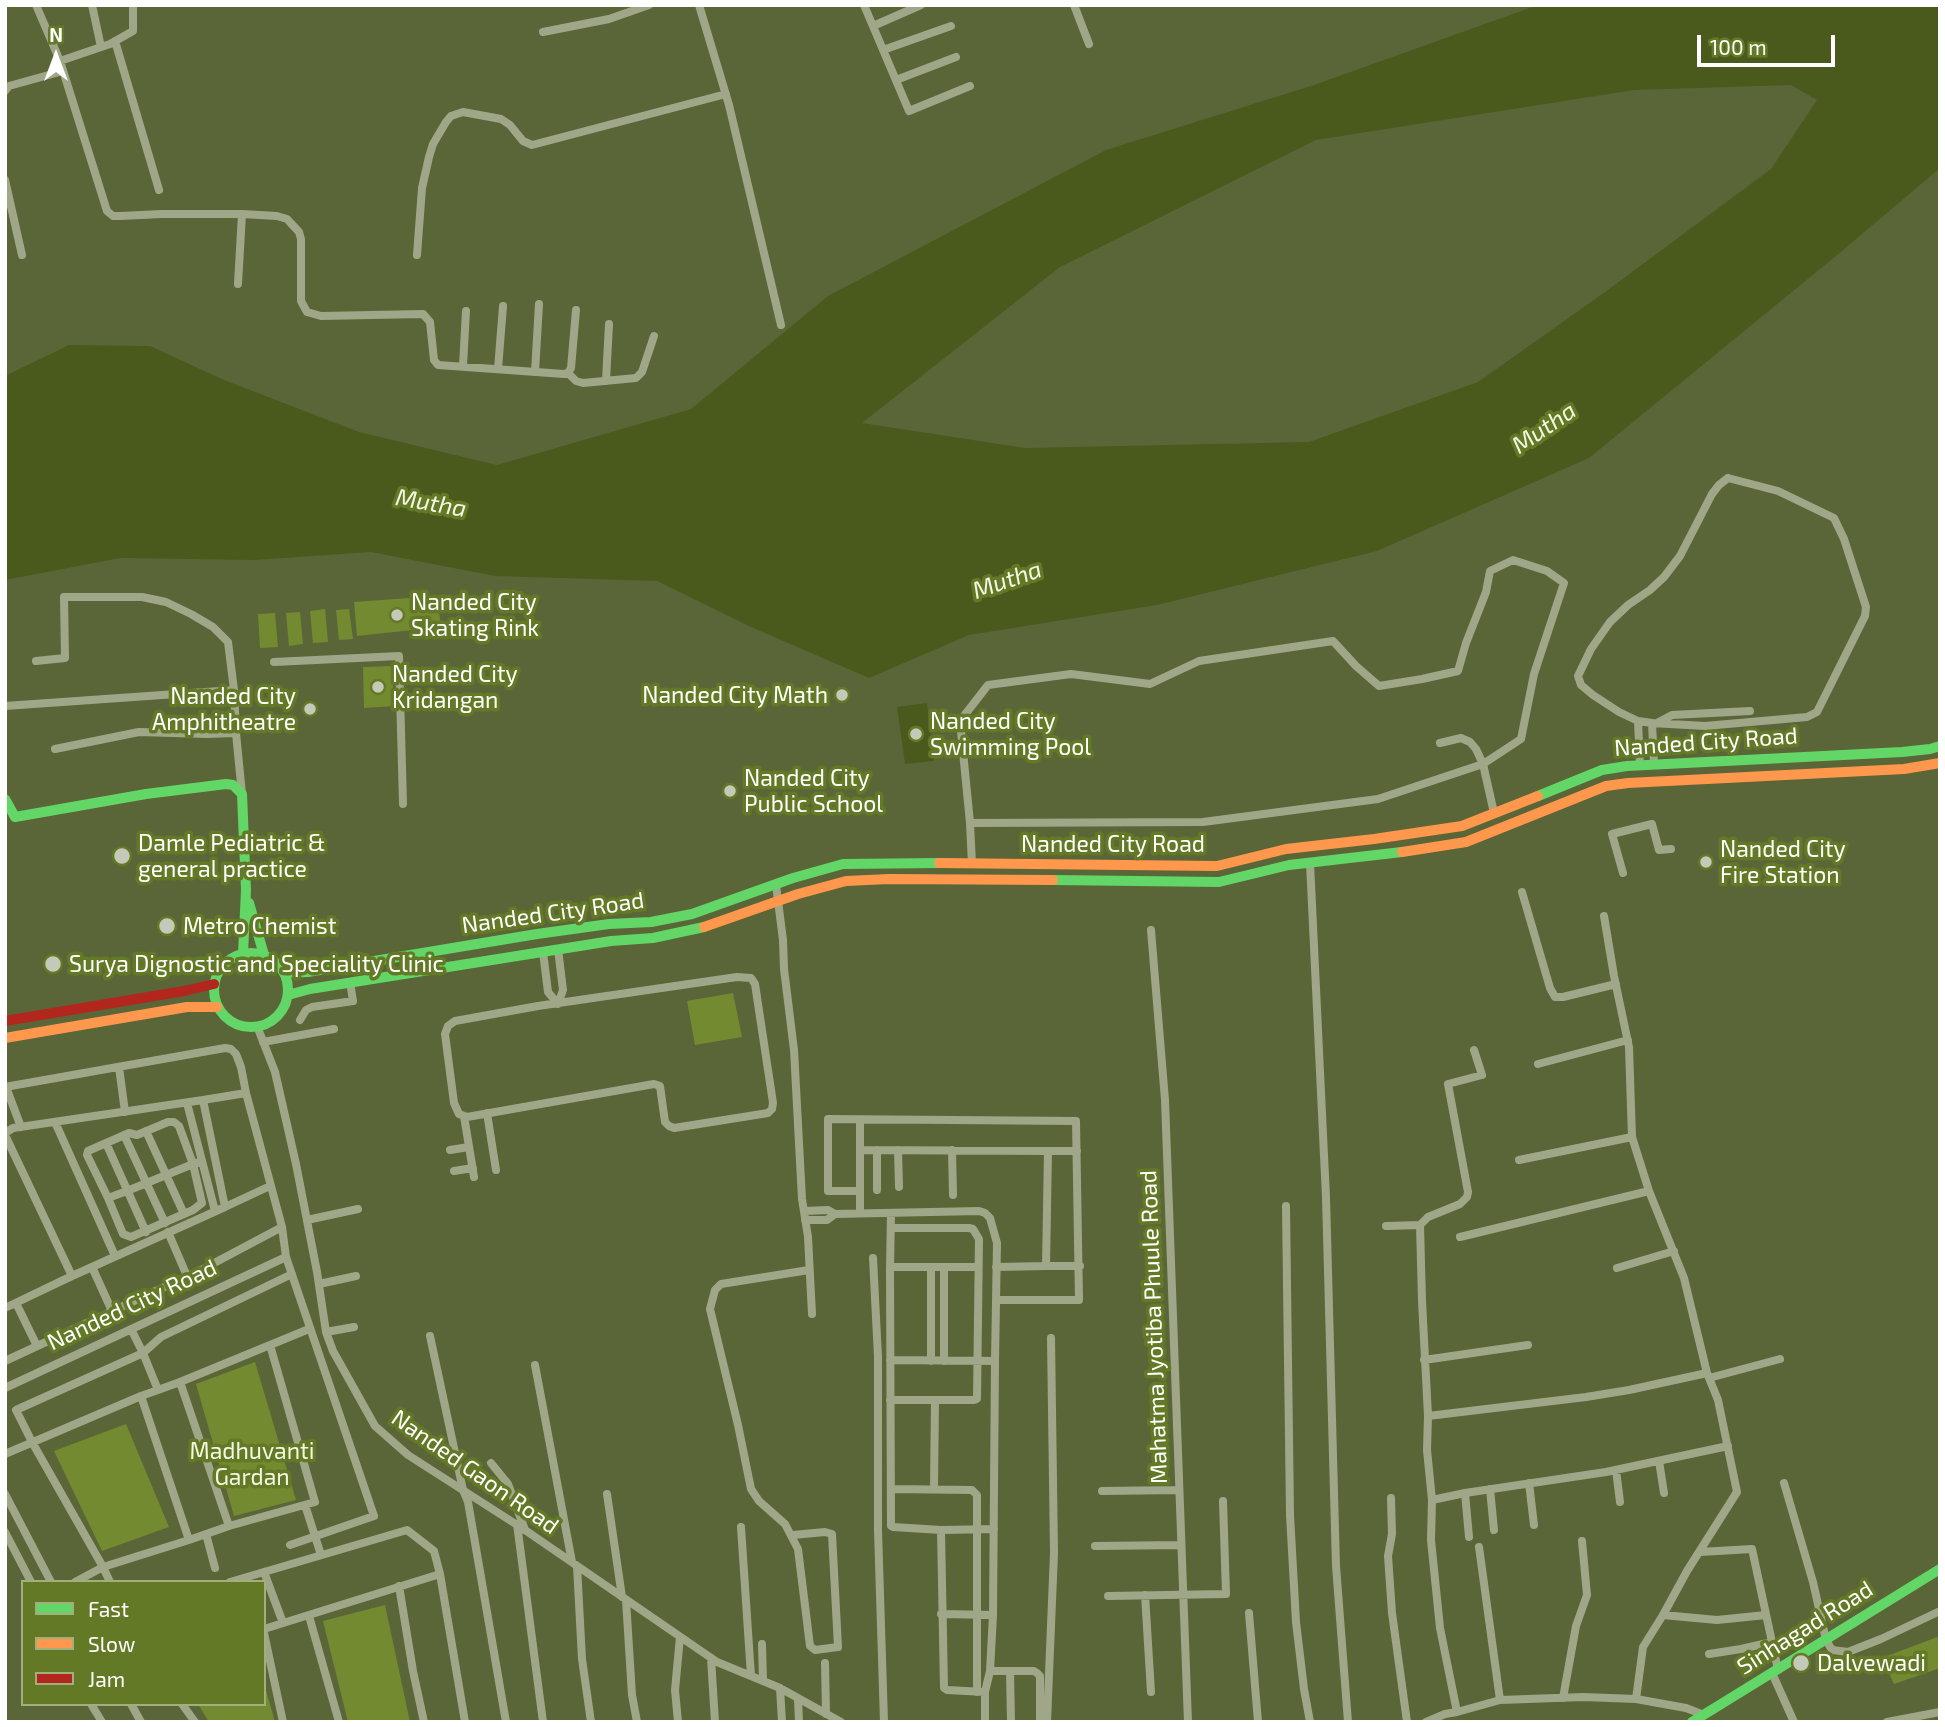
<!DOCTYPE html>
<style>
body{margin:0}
#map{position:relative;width:1945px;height:1727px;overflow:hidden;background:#5a6638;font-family:"Exo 2",sans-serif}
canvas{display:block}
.frame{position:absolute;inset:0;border:7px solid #fff;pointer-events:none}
.legend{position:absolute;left:21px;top:1580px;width:245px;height:126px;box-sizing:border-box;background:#637925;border:2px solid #a1af7c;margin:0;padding:9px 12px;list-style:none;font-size:21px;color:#fff}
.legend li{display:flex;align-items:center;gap:14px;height:35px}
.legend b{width:35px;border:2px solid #a1af7c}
.north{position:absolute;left:21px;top:21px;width:70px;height:70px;-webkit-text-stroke:5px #637925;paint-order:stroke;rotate:0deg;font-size:19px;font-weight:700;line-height:28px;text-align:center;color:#fff}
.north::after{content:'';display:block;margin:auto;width:24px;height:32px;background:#fff;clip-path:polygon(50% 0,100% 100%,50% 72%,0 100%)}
.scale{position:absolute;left:1697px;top:35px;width:138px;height:32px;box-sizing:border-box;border:4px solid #fff;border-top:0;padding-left:9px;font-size:21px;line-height:24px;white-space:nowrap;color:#fff;-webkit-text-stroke:5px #637925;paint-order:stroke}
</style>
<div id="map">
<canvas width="1945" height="1727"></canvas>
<div class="frame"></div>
<ul class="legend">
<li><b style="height:9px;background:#63d668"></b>Fast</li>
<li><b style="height:9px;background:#ff974d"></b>Slow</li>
<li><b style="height:9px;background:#b3261e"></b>Jam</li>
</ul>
<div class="north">N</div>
<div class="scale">100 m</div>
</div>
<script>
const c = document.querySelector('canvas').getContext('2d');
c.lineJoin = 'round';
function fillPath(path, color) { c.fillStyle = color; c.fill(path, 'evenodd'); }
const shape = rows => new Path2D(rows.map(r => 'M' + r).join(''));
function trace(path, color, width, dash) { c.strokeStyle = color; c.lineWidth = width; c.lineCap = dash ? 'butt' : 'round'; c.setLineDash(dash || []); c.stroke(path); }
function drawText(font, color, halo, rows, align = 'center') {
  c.font = font + ' "Exo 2",sans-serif'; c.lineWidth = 7; c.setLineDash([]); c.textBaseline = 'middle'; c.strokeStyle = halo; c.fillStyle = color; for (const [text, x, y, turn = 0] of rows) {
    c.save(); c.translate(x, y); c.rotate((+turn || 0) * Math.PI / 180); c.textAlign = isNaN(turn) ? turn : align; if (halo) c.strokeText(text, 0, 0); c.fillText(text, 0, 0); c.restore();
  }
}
fillPath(shape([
 [437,596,441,627,357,636,354,602],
 [325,609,328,642,313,643,310,611],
 [349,609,353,639,339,640,336,610],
 [300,612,303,644,289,646,286,613],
 [275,613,278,647,260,648,258,614],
 [392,666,394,706,364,708,363,667],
 [733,993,742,1037,695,1045,687,1001],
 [255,1362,296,1500,234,1516,196,1384],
 [126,1424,169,1527,102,1551,54,1451],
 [385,1605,410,1722,348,1722,323,1621],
 [1940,1636,1940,1668,1894,1684,1882,1658],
 [264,1683,275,1722,209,1722,198,1704,264,1704]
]), '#748a31');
fillPath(shape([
 [1538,5,1940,5,1940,168,1842,251,1589,458,1377,551,1157,605,969,635,869,678,751,627,657,581,495,576,371,552,255,560,120,558,5,580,5,376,69,345,150,346,224,380,359,432,497,465,691,409,828,296,1106,150,1314,85],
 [1791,85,1817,100,1771,169,1605,292,1478,382,1309,442,1025,448,862,423,1060,267,1316,140,1634,90],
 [927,703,934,761,905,764,897,707]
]), '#4a5a1d');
trace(shape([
 [36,5,60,61,110,44,133,31,133,5],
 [92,5,101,47],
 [699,5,729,105,781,325],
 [864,5,909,111,970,86],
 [1074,5,1089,44],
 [873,26,921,5],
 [543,32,609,19,649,5],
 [115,41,159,190],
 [883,50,951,26],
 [60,61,107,211,113,216,120,216,162,214,242,214,277,216,287,219,299,232,301,239,301,301,307,312,321,316,423,314,430,322,434,360,438,365,564,374,568,373,571,368,576,310],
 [896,80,956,57],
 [5,91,9,86,63,71],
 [5,180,22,255],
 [417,255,422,188,429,157,433,144,446,122,451,116,463,112,501,119,510,125,523,141,532,145,726,94],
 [238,284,242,214],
 [463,366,466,311],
 [498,369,503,306],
 [535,372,539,304],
 [568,373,576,381,583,383,636,378,642,372,654,336],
 [606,381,609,324],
 [1728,478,1778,491,1834,518,1844,539,1866,607,1865,616,1817,712,1807,717,1705,726,1652,723,1638,721,1619,712,1593,695,1581,685,1578,676,1591,649,1610,622,1628,605,1650,590,1664,577,1680,556,1712,494,1719,485,1728,478],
 [36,661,65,658,64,597,142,597,166,602,191,614,213,627,228,642,234,690,236,733,242,794],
 [274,662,399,656,403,804],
 [5,706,234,690],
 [1638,721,1640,766],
 [1652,723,1654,765],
 [1657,723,1672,715,1750,711],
 [1440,743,1461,738,1470,742,1476,749,1483,764,1494,813],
 [55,749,139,732,206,734,236,733],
 [970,823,1203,822,1378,799,1483,764,1521,739,1534,674,1564,583,1547,571,1513,560,1490,571,1486,592,1466,643,1458,671,1422,679,1379,686,1356,666,1333,641,1199,661,1150,684,1071,674,988,685,960,721,970,823,972,864],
 [1310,863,1326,1197,1336,1566,1348,1722],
 [1623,873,1612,834,1652,824,1659,850,1671,849],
 [776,885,783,940,784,969,794,1050,802,1199,808,1237,812,1314],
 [1522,892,1550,988,1555,997,1563,997,1616,984],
 [1604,916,1614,976,1629,1047,1632,1137,1649,1191,1684,1278,1707,1373,1718,1400,1737,1492,1687,1571,1663,1615,1643,1647,1636,1699],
 [1151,930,1165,1100,1188,1722],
 [543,952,548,992,558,1004,563,990,558,949],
 [737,977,751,978,755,984,773,1103,772,1109,768,1113,674,1128,669,1126,665,1122,660,1086,654,1084,467,1117,459,1114,454,1103,445,1034,448,1026,455,1021,538,1006,737,977],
 [300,1020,306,1010,312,1007,353,1001,350,982],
 [257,1026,275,1072,296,1164,317,1272,326,1332,333,1351,375,1426,408,1455,525,1530,717,1662,780,1688,841,1722],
 [263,1042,334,1029],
 [1538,1064,1628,1040],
 [119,1067,125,1112],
 [5,1087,225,1048,231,1049,236,1054,241,1067,246,1093,203,1100],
 [6,1087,21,1127],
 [187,1103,215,1211],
 [487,1113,496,1170],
 [464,1116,474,1177],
 [860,1120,860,1191],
 [55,1122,115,1256],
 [146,1131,184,1214],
 [5,1133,13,1128,203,1100,225,1207,72,1276,5,1308],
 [5,1135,72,1276],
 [124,1135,165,1223],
 [106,1143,146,1232],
 [450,1150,469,1147],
 [860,1150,1048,1151,1046,1266,996,1267],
 [877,1150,877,1190],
 [898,1150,899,1187],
 [952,1150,953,1195],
 [1048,1151,1077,1151],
 [1519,1160,1632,1137],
 [454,1171,473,1168],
 [108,1198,123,1234,131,1237,193,1210,202,1203,193,1164,179,1126,174,1122,168,1122,137,1135,129,1133,88,1151,87,1155,108,1198,127,1191,193,1164,202,1161],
 [1286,1206,1290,1515,1296,1622,1304,1689,1310,1722],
 [225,1207,270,1186],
 [804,1211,828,1210,835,1214,827,1220,805,1220],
 [860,1213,860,1191,828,1191,828,1119,1076,1121,1079,1300,996,1300],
 [835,1214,979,1211,985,1213,990,1218,997,1243,995,1361,993,1615,990,1671,985,1692,947,1690,944,1688,941,1530,893,1527,891,1526,890,1269,891,1213],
 [307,1220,358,1209],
 [1420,1225,1428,1217,1460,1204,1467,1197,1468,1192,1448,1084,1482,1075,1474,1050],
 [1386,1226,1420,1225,1422,1301,1428,1416],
 [282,1227,286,1257,374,1516,290,1545],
 [168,1232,187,1276],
 [1460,1237,1649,1191],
 [873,1258,878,1357,878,1530,884,1722],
 [1046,1266,1080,1266],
 [92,1267,112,1311],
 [890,1267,978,1267],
 [944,1267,944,1361],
 [1617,1268,1674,1251],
 [319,1284,356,1276],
 [16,1303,37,1346],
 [131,1329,143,1353,158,1390,180,1382,229,1526,189,1540,141,1396,158,1390],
 [326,1332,354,1327],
 [430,1336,463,1490,468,1502,506,1722],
 [890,1360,995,1361],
 [1424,1360,1528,1345],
 [5,1361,201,1270,282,1227,246,1093],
 [931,1361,931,1267],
 [535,1365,572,1562],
 [1709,1378,1780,1359],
 [180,1382,309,1329],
 [5,1388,286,1257],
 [890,1400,974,1400,977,1399,979,1239,973,1229,969,1228,891,1228],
 [5,1454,141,1396],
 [1659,1461,1664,1493],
 [491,1463,508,1484,525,1530],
 [1616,1470,1620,1502],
 [1529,1483,1534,1525],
 [1784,1483,1813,1582,1826,1640,1832,1650,1848,1652,1881,1639,1940,1611],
 [934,1488,935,1400],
 [891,1489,972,1490,977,1495,977,1692],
 [1490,1489,1494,1530],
 [1102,1491,1179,1490],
 [1465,1493,1469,1537],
 [5,1494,51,1582],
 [607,1494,622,1597],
 [1391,1498,1392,1534,1388,1556,1392,1613,1407,1722],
 [1432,1500,1465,1493,1606,1472,1728,1446],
 [305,1505,321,1555],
 [517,1524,543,1722],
 [229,1526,315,1502,270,1345],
 [741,1527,751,1676],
 [941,1530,994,1529],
 [5,1532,31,1582],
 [206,1534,215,1568],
 [793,1535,825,1532,832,1534,838,1647,815,1650,810,1646,798,1549,785,1524,759,1501,751,1489,738,1425,710,1309,715,1290,721,1284,809,1270],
 [189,1540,103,1567,32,1442,16,1410,143,1353,161,1337,292,1274],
 [1095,1546,1181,1545],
 [1479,1547,1500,1700],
 [1700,1552,1752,1549,1778,1670],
 [577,1566,582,1659,591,1722],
 [264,1572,283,1623],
 [440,1574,465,1722],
 [75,1582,103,1567,110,1582],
 [230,1582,407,1530,434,1551,440,1574,264,1629],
 [399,1586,413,1671,424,1722],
 [1145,1595,1151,1692],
 [1108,1596,1226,1594,1223,1501],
 [626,1600,632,1695,637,1722],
 [1249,1613,1258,1722],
 [941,1614,993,1615],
 [1663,1615,1717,1620,1766,1615],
 [309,1616,339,1722],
 [264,1633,283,1722],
 [762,1644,763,1681],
 [1709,1654,1741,1649,1772,1642],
 [711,1658,715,1722],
 [825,1663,826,1714],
 [990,1671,1034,1671,1037,1673,1040,1676,1040,1722],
 [1010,1671,1011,1722],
 [1772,1673,1794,1722],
 [780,1688,782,1722],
 [985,1692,985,1722],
 [1563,1698,1576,1626,1587,1595,1582,1541],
 [798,1699,799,1722],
 [91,1704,102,1722],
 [131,1704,141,1722],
 [182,1704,195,1722],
 [1457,1712,1440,1628,1431,1540,1432,1500,1427,1450,1428,1416,1586,1397,1629,1390,1707,1373],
 [678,1722,675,1690,680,1637],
 [1047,1722,1054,1553,1051,1338],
 [1426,1722,1445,1714,1457,1712,1500,1700,1583,1697,1636,1699,1686,1708,1704,1715],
 [1887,1722,1940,1712]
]), '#a0a788', 8);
trace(shape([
 [1538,796,1602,770,1627,766,1902,752,1930,749,1940,746],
 [5,799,15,817,146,794,226,784,233,785,242,794,246,890,243,954],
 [1053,880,1219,882,1289,865,1402,852],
 [249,903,264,955],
 '214 990a37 37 0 1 1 74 0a37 37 0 1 1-74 0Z',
 [284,973,308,972,537,934,609,924,651,922,692,914,793,878,843,864,939,863],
 [288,995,310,989,611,941,653,938,704,927],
 [1692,1722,1940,1569]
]), '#63d668', 10);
trace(shape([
 [1402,852,1466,842,1606,786,1628,783,1904,769,1940,763],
 [939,863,1217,866,1286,849,1374,839,1462,826,1538,796],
 [704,927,798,894,846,881,889,879,1053,880],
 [5,1038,187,1007,217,1007]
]), '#ff974d', 10);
trace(shape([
 [5,1021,184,991,214,984]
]), '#b3261e', 10);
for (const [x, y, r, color] of [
 [397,615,7,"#c5c9b9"],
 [378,687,7,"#c5c9b9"],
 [842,695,7,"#c5c9b9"],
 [310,709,7,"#c5c9b9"],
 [916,734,7,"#c5c9b9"],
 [730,791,7,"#c5c9b9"],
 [122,856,9,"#c5c9b9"],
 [1706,862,7,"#c5c9b9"],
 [167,926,9,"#c5c9b9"],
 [53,964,9,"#c5c9b9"],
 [1801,1663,9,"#c5c9b9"]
]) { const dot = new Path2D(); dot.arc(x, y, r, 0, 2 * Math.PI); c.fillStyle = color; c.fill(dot); trace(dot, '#637925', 2.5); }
drawText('23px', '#fff', '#637925', [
 ["Nanded City",411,602],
 ["Skating Rink",411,628],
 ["Nanded City",392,674],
 ["Kridangan",392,700],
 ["Nanded City Math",828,695,"right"],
 ["Nanded City",296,696,"right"],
 ["Amphitheatre",296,722,"right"],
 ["Nanded City",930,721],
 ["Swimming Pool",930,747],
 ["Nanded City",744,778],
 ["Public School",744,804],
 ["Damle Pediatric &",138,843],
 ["general practice",138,869],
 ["Nanded City",1720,849],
 ["Fire Station",1720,875],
 ["Metro Chemist",183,926],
 ["Surya Dignostic and Speciality Clinic",69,964],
 ["Dalvewadi",1817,1663]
], 'left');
drawText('23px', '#fff', '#637925', [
 ["Nanded City Road",1706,742,-4],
 ["Nanded City Road",1113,844],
 ["Nanded City Road",553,913,-8],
 ["Nanded City Road",132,1305,-25],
 ["Mahatma Jyotiba Phuule Road",1154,1327,-92],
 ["Nanded Gaon Road",475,1472,35],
 ["Sinhagad Road",1805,1628,-32]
]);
drawText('23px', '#f3f8e2', '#637925', [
 ["Madhuvanti",252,1451],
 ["Gardan",252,1477]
]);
drawText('italic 24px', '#f3f8e4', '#637925', [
 ["Mutha",1544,428,-34],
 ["Mutha",431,503,10],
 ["Mutha",1007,580,-19]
]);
</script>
